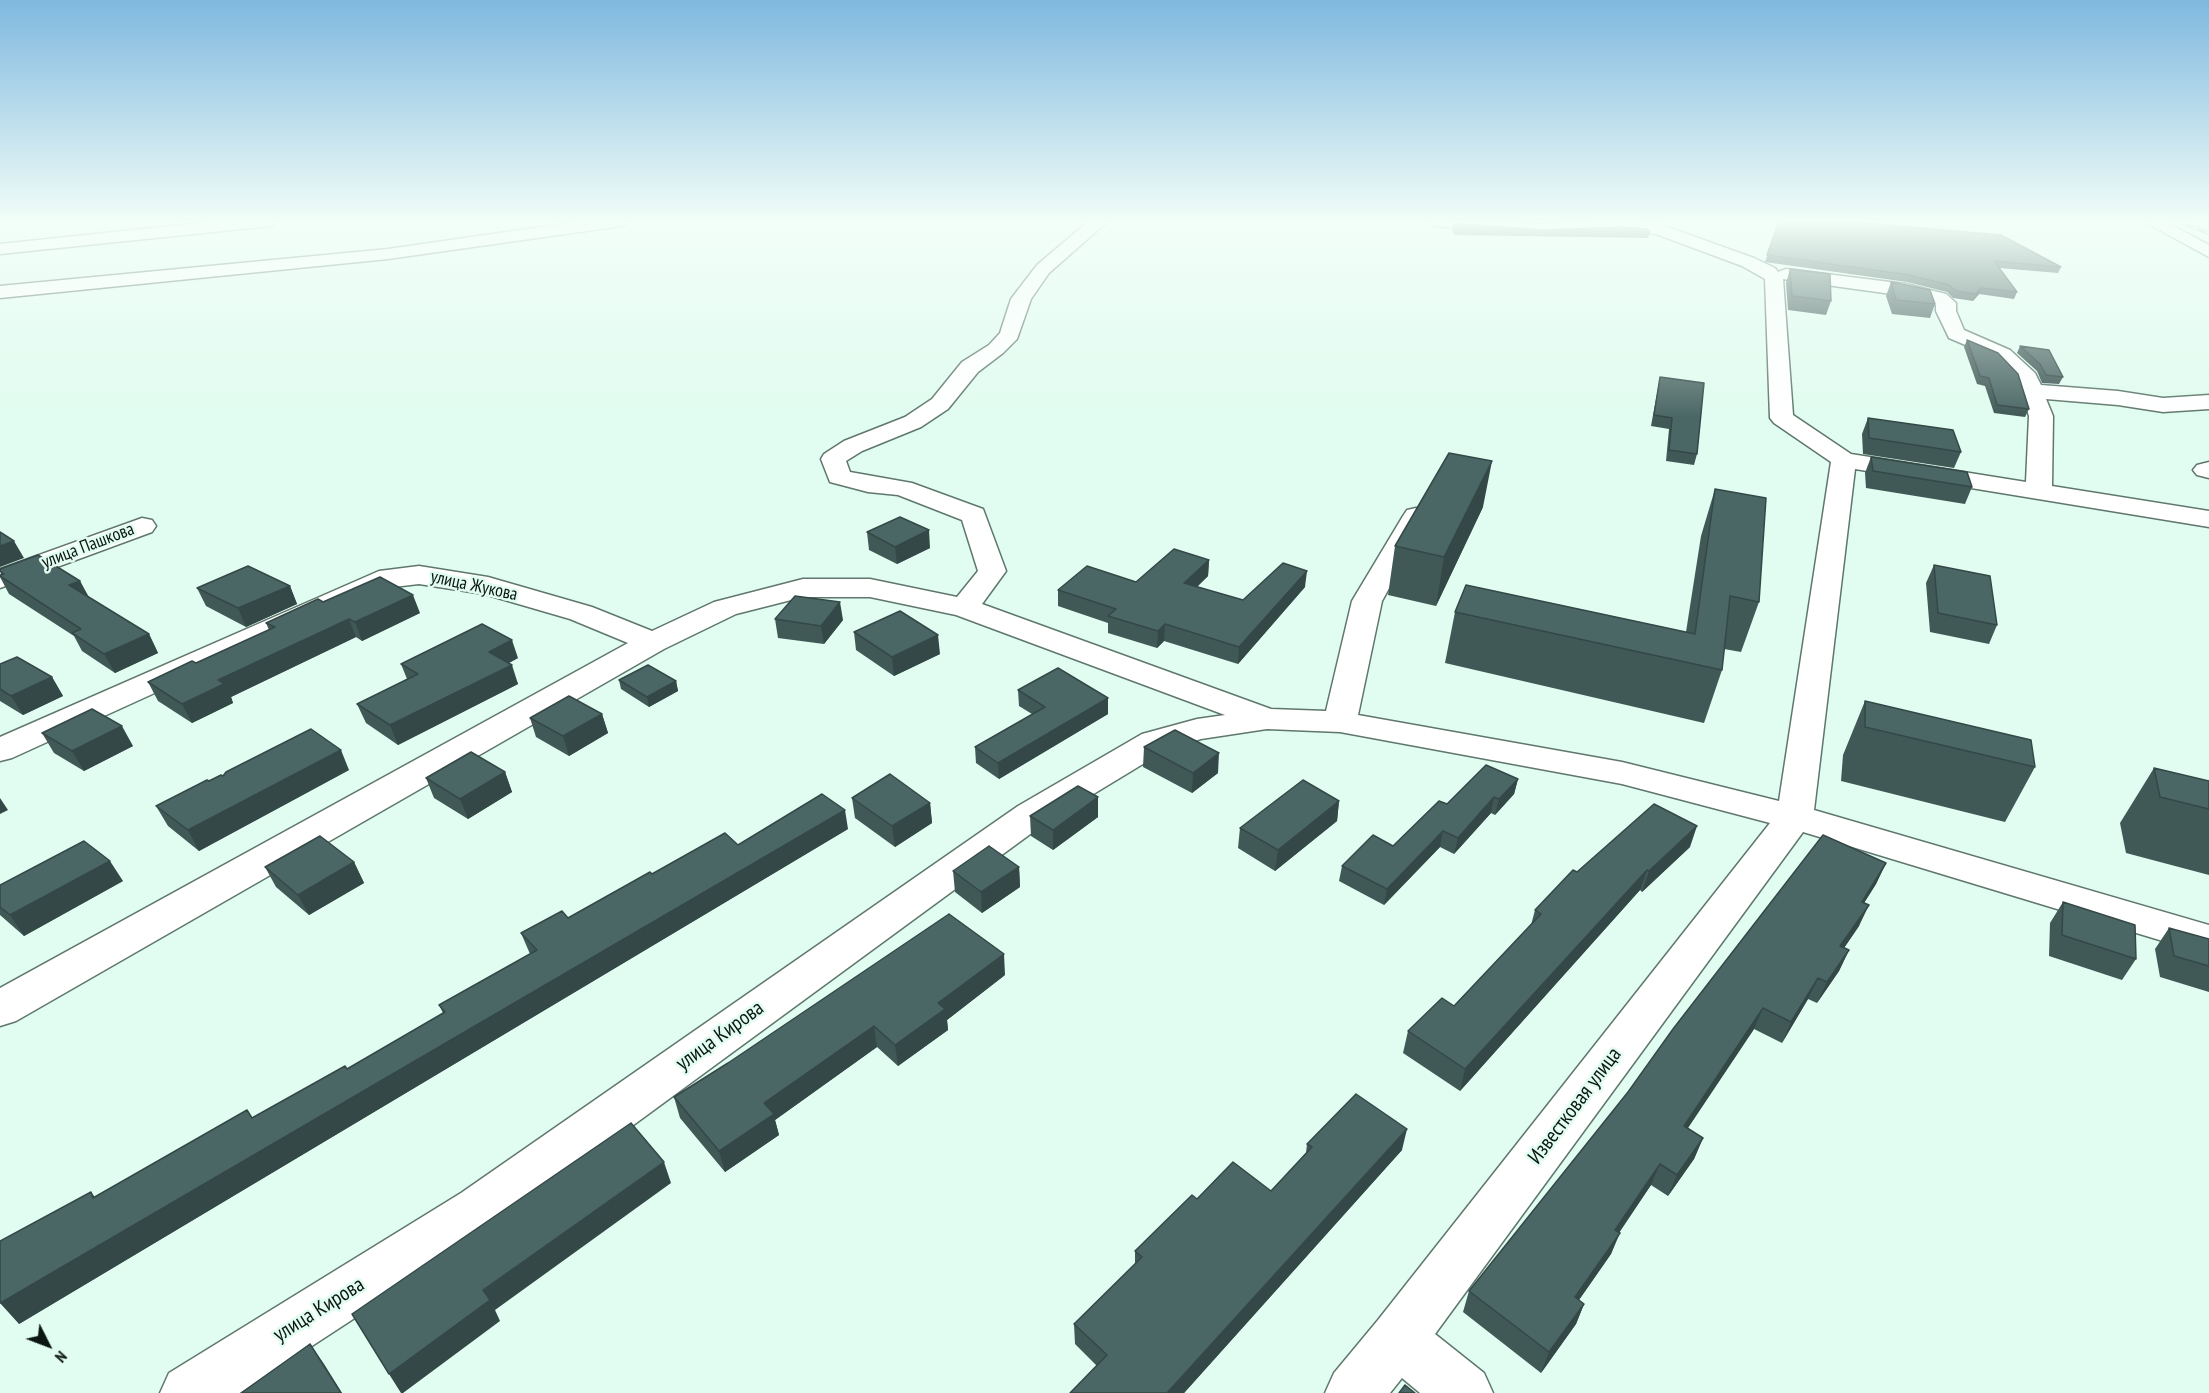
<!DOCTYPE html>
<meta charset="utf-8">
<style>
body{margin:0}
#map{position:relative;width:2209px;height:1393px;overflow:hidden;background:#e1fcf0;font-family:"PT Sans Narrow",sans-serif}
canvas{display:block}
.north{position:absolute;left:18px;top:1315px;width:60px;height:60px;-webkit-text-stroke:4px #e1fcf0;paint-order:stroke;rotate:132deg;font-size:16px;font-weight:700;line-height:24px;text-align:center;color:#0c1612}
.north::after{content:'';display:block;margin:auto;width:21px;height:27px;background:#0c1612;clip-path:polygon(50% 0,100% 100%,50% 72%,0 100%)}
</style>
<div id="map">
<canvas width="2209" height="1393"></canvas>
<div class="north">N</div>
</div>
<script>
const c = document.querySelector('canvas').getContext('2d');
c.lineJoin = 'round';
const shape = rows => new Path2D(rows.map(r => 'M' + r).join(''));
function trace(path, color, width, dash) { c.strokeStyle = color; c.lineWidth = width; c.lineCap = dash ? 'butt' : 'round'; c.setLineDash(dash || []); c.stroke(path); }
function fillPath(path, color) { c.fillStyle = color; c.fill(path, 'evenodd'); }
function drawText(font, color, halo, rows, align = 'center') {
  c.font = font + ' "PT Sans Narrow",sans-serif'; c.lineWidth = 5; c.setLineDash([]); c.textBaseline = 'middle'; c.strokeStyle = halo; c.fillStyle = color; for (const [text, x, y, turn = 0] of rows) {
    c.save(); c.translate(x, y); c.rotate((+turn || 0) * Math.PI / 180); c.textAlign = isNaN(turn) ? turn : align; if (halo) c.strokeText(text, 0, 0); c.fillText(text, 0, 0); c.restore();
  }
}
const minor = shape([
 [218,221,279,221,271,226,0,254,0,244,218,221],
 [583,221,630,221,622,226,388,259,0,298,0,286,388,249,583,221],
 [1089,221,1108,221,1049,273,1031,299,1017,339,1003,353,978,372,948,409,921,427,862,451,846,461,850,472,912,483,983,509,1006,571,982,604,1271,709,1326,711,1352,601,1403,516,1407,510,1416,508,1425,510,1429,516,1382,601,1358,715,1622,762,1779,801,1831,462,1774,423,1770,418,1765,279,1742,266,1656,234,1624,231,1542,234,1434,226,1426,221,1542,224,1630,221,1659,224,1754,258,1775,268,1778,272,1786,269,1906,284,1946,294,1956,303,1956,311,1964,330,2010,350,2035,373,2041,385,2118,391,2163,398,2209,395,2209,409,2163,412,2118,405,2046,399,2053,416,2052,486,2209,511,2209,527,1855,469,1814,810,2209,925,2209,955,1803,832,1435,1334,1484,1373,1493,1393,1420,1393,1402,1378,1390,1393,1325,1393,1334,1373,1378,1320,1770,823,1622,784,1340,732,1267,729,1201,739,1166,750,1044,824,497,1225,240,1393,160,1393,169,1373,461,1193,1018,806,1142,734,1197,719,1225,715,956,615,870,597,803,597,736,614,664,649,16,1021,0,1026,0,988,628,643,570,619,484,594,419,584,385,588,12,758,0,761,0,737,379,571,419,566,488,577,592,607,652,631,714,602,803,579,870,579,957,597,978,571,962,520,898,495,868,492,830,482,821,459,824,454,844,441,905,417,932,399,962,362,989,345,1000,333,1011,299,1037,265,1089,221],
 [1783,279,1906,296,1936,305,1936,311,1949,338,1996,358,2017,380,2029,416,2026,482,1851,454,1793,415,1783,279],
 [2143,221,2164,221,2209,245,2209,257,2143,221],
 [2209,462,2209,478,2197,475,2193,470,2197,465,2209,462],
 [142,518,152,520,156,526,152,532,0,588,0,569,142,518]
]);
trace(minor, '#5f776c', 3);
fillPath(minor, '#fff');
const rail = shape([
 [2176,221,2209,233]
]);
trace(rail, '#6a7b74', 4);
trace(rail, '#e1fcf0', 2, [8]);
fillPath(shape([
 [1779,221,2061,267,2058,273,1999,268,2017,292,2014,299,1979,294,1973,301,1953,298,1947,292,1907,282,1765,262],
 [1453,223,1543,230,1650,232,1648,238,1455,235,1452,230],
 [1790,269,1831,301,1826,315,1788,310,1786,283],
 [1891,282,1935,304,1930,318,1892,314,1886,296],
 [1967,340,2029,409,2025,417,1994,413,1985,386,1977,384,1964,347],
 [2020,346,2063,377,2059,384,2042,383,2037,371,2017,353],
 [1660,377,1697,454,1694,465,1666,461,1669,429,1651,426],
 [1868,418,1961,452,1954,468,1863,454,1862,434],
 [1871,457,1972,487,1965,504,1866,488,1865,473],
 [1715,489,1759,602,1741,652,1724,649,1722,670,1704,723,1445,663,1455,612,1686,632,1701,536],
 [1483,507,1436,606,1388,595,1395,546],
 [867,532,930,548,897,564,869,550],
 [1209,560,1208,576,1197,587,1243,600,1305,587,1238,664,1164,641,1157,648,1108,633,1108,623,1058,606,1058,590,1136,582],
 [1934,565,1997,625,1989,644,1930,632,1926,583],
 [0,569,80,581,88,597,149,634,158,653,115,673,82,651,74,636,9,594,0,577,1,575],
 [290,586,297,604,246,627,206,606,197,588],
 [323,602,420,613,362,641,356,637,231,697,233,703,192,723,158,701,148,682,196,663,269,630,266,623],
 [775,619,843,620,824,644,778,638],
 [854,632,940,654,894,676,856,650],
 [518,658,509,663,518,684,398,745,366,723,357,704,407,679,401,664],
 [0,664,52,677,63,696,23,715,0,701],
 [619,680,676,681,678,691,649,707,621,689],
 [1018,690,1108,698,1108,714,999,779,976,763,975,747,1032,714,1019,706],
 [1865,701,2035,767,2005,822,1841,781,1843,755],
 [602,714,608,733,569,756,536,737,530,718],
 [42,733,133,746,84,771,54,753],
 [1144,747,1218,773,1192,793,1143,767],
 [2154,768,2209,781,2209,875,2126,853,2120,823],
 [349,770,199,851,168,826,156,806,209,781,223,776],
 [505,772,512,792,468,819,434,798,426,778],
 [1518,779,1514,794,1495,815,1491,813,1454,854,1440,847,1384,905,1339,881,1342,866,1393,846,1447,804],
 [852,798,930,803,932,823,895,847,855,818],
 [1339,801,1337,821,1275,871,1238,848,1240,828],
 [1030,816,1098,817,1053,850,1031,836],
 [848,829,19,1324,91,1192,95,1197,252,1118,347,1069,443,1013,439,1005,530,954,521,933,568,918,652,874,738,845],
 [1690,847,1642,892,1640,890,1460,1091,1403,1053,1408,1031,1454,1006,1531,925,1535,910,1577,872],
 [354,862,364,883,309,915,276,887,265,867],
 [1886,863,1876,884,1864,903,1859,926,1844,948,1849,950,1839,971,1817,1003,1808,999,1782,1043,1754,1029,1688,1128,1703,1138,1694,1159,1668,1196,1651,1185,1619,1232,1611,1254,1579,1300,1584,1304,1576,1324,1541,1373,1463,1312,1469,1291],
 [1019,867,1020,887,982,913,955,892,953,871],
 [123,881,24,936,0,915,0,885],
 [2063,902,2136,959,2122,980,2049,956,2050,923],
 [2169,928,2209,939,2209,992,2160,977,2155,949],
 [1005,975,947,1020,948,1030,898,1066,877,1047,775,1120,779,1135,725,1172,680,1118,674,1097],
 [1307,1144,1402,1150,1184,1393,1070,1393,1097,1366,1075,1344,1074,1324,1135,1264,1135,1251,1197,1199,1271,1191,1306,1153]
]), '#405957');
fillPath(shape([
 [1981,288,1979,294,1973,301,1976,294],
 [1492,461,1483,507,1436,606,1444,557],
 [929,530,930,548,897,564,895,547],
 [14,541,24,558,0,567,0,546],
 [1209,560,1208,576,1184,599,1184,583],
 [1307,571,1305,587,1238,664,1239,647],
 [80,581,90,599,69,585],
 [290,586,297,604,246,627,238,608],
 [413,595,420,613,362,641,355,622],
 [840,602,843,620,824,644,821,626],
 [349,619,356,637,231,697,233,703,192,723,182,704,218,680],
 [1165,624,1164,641,1157,648,1158,631],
 [149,634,158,653,115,673,104,654],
 [938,635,940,654,894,676,892,657],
 [512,640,518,658,495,670,489,652],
 [512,665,518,684,398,745,390,725],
 [52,677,63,696,23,715,11,696],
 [676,681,678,691,649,707,647,697],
 [1108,698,1108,714,999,779,998,763],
 [602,714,608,733,569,756,563,736],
 [122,726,133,746,84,771,72,751],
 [341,750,349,770,199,851,188,830],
 [1219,753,1218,773,1192,793,1193,773],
 [505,772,512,792,468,819,460,799],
 [1518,779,1514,794,1495,815,1499,799],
 [1098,797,1098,817,1053,850,1053,830],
 [1494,797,1491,813,1454,854,1458,838],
 [0,798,8,810,0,814],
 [1339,801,1337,821,1275,871,1278,850],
 [930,803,932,823,895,847,892,826],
 [845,810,848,829,19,1324,0,1303],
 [1697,826,1690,847,1642,892,1649,871],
 [1443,831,1440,847,1384,905,1387,889],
 [110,861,123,881,24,936,10,915],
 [354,862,364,883,309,915,298,895],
 [1886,863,1876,884,1852,922,1862,902],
 [1019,867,1020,887,982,913,981,892],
 [1647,870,1640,890,1460,1091,1465,1069],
 [1869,905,1859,926,1831,967,1840,946],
 [1849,950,1839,971,1817,1003,1827,982],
 [1004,954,1005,975,947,1020,948,1030,898,1066,895,1045,938,1003],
 [1818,978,1808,999,1782,1043,1791,1022],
 [1763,1008,1754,1029,1675,1147,1684,1126],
 [874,1026,877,1047,775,1120,779,1135,725,1172,719,1151,764,1103],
 [1407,1129,1402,1150,1184,1393,1167,1393],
 [1703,1138,1694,1159,1668,1196,1677,1175],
 [664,1162,671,1183,495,1310,500,1321,403,1393,401,1393,389,1374,483,1290],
 [1660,1164,1651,1185,1607,1251,1615,1230],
 [1620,1233,1611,1254,1567,1317,1575,1297],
 [1584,1304,1576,1324,1541,1373,1549,1352],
 [310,1344,324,1364,342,1393,341,1393]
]), '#344847');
const building = shape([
 [1779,221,1844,221,2001,235,2061,267,1994,261,2017,292,1981,288,1976,294,1956,291,1949,285,1909,275,1767,255,1779,221],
 [1453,223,1543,230,1625,227,1647,229,1650,232,1456,229,1453,223],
 [1790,269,1830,274,1831,301,1792,296,1790,269],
 [1891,282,1930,290,1935,304,1896,300,1891,282],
 [1967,340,1998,353,2018,374,2029,409,1997,405,1989,378,1980,376,1967,340],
 [2020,346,2049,350,2063,377,2046,375,2040,364,2020,346],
 [1660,377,1704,383,1697,454,1669,450,1672,418,1654,415,1660,377],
 [1868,418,1953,430,1961,452,1869,438,1868,418],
 [1449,453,1492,461,1444,557,1395,546,1449,453],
 [1871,457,1967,472,1972,487,1873,471,1871,457],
 [1715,489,1766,498,1759,602,1730,596,1722,670,1455,612,1466,585,1695,634,1715,489],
 [900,517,929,530,895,547,867,532,900,517],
 [0,532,14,541,0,546,0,532],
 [1174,549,1209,560,1184,583,1243,600,1283,563,1307,571,1239,647,1165,624,1158,631,1108,616,1116,609,1058,590,1087,566,1136,582,1174,549],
 [38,555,80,581,69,585,149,634,104,654,72,633,81,629,0,576,0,575,4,574,0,571,0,569,38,555],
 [1934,565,1990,576,1997,625,1938,613,1934,565],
 [248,566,290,586,238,608,197,588,248,566],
 [380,577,413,595,355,622,349,619,218,680,224,684,182,704,148,682,192,661,196,663,275,627,266,623,318,599,323,602,380,577],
 [795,596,840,602,821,626,775,619,795,596],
 [900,611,938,635,892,657,854,632,900,611],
 [482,624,512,640,489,652,512,665,390,725,357,704,418,674,401,664,482,624],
 [17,657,52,677,11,696,0,689,0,664,17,657],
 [648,665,676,681,647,697,619,680,648,665],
 [1058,668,1108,698,998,763,975,747,1045,707,1018,690,1058,668],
 [569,696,602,714,563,736,530,718,569,696],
 [1865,701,2031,740,2035,767,1865,727,1865,701],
 [92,709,122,726,72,751,42,733,92,709],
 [311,729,341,750,188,830,156,806,207,780,209,781,221,775,223,776,226,772,311,729],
 [1175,730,1219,753,1193,773,1144,747,1175,730],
 [471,752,505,772,460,799,426,778,471,752],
 [1486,765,1518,779,1499,799,1494,797,1458,838,1443,831,1387,889,1342,866,1373,835,1393,846,1439,801,1447,804,1486,765],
 [2154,768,2209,781,2209,809,2160,797,2154,768],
 [890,774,930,803,892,826,852,798,890,774],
 [1303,780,1339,801,1278,850,1240,828,1303,780],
 [1078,786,1098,797,1053,830,1030,816,1078,786],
 [822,794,845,810,0,1303,0,1241,91,1192,93,1198,247,1110,252,1118,345,1066,347,1069,445,1012,439,1005,537,950,521,933,562,911,568,918,650,872,652,874,725,833,738,845,822,794],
 [1654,804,1697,826,1649,871,1647,870,1465,1069,1408,1031,1442,998,1454,1006,1541,914,1535,910,1573,870,1577,872,1654,804],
 [1823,835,1886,863,1862,902,1869,905,1840,946,1849,950,1827,982,1818,978,1791,1022,1763,1008,1684,1126,1703,1138,1677,1175,1660,1164,1615,1230,1620,1233,1575,1297,1584,1304,1549,1352,1469,1291,1628,1092,1673,1029,1823,835],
 [320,836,354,862,298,895,265,867,320,836],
 [84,841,110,861,10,915,0,907,0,885,84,841],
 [989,846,1019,867,981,892,953,871,989,846],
 [2063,902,2135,925,2136,959,2062,935,2063,902],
 [949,914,1004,954,938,1003,945,1009,895,1045,874,1026,764,1103,774,1114,719,1151,674,1097,728,1063,949,914],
 [2169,928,2209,939,2209,966,2174,956,2169,928],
 [1356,1094,1407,1129,1167,1393,1070,1393,1107,1355,1074,1324,1142,1257,1135,1251,1192,1195,1197,1199,1233,1162,1271,1191,1312,1147,1307,1144,1356,1094],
 [631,1123,664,1162,483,1290,490,1300,389,1374,352,1314,631,1123],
 [310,1344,341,1393,241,1393,310,1344],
 [1405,1385,1415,1393,1399,1393,1405,1385]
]);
fillPath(building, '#4b6765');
trace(building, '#344847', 1.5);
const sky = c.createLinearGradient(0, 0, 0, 417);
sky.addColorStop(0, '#7fb8df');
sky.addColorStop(0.53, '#f2fef8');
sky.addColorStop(1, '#f2fef800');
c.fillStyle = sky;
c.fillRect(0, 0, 2209, 417);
drawText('18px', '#0c1612', '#e1fcf0', [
 ["улица Пашкова",88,546,-21],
 ["улица Жукова",474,586,12]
]);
drawText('21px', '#0c1612', '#e1fcf0', [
 ["улица Кирова",720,1036,-36],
 ["Известковая улица",1575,1106,-53],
 ["улица Кирова",319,1310,-32]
]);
</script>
